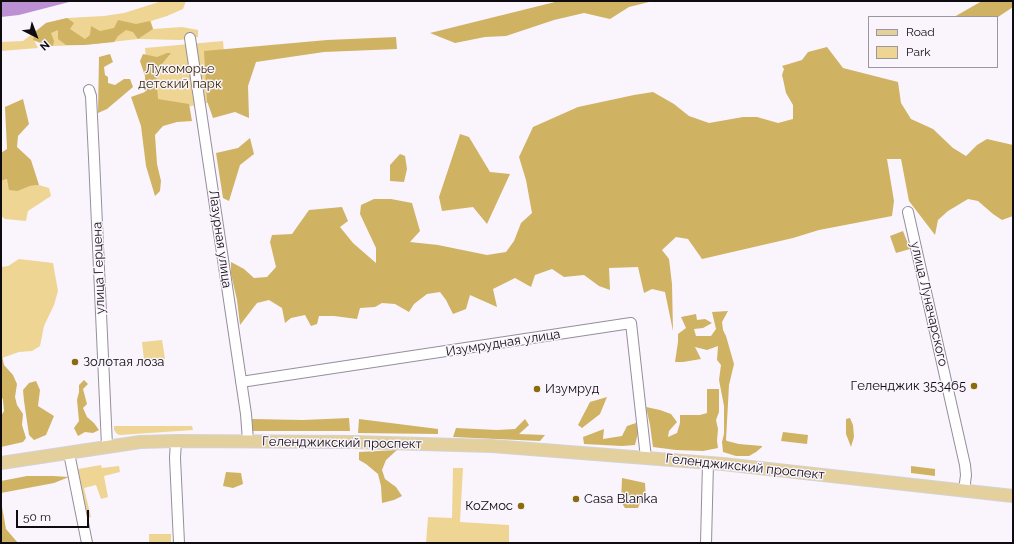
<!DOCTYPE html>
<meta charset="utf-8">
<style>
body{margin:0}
#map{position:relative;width:1014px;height:544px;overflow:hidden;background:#faf4fd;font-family:Raleway,sans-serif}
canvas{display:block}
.frame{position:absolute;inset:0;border:2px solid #0f0c11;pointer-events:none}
.legend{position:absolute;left:868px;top:16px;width:130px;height:52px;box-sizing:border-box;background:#faf4fd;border:1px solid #9c979f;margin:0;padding:5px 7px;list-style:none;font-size:12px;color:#0f0c11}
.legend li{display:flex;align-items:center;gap:8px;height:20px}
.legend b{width:20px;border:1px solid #9c979f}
.north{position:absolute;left:16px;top:16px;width:40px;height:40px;-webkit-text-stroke:3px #faf4fd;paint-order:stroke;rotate:138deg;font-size:11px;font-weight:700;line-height:16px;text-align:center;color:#0f0c11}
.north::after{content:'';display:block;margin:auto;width:14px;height:18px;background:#0f0c11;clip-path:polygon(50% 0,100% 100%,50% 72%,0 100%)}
.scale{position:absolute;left:16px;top:510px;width:73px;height:18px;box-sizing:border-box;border:2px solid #0f0c11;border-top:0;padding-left:5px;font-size:12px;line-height:14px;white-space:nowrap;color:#0f0c11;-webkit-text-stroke:3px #faf4fd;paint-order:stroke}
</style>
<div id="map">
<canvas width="1014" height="544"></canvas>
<div class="frame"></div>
<ul class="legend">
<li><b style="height:5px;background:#e3d09d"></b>Road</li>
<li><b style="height:11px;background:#efd594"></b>Park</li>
</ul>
<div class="north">N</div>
<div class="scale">50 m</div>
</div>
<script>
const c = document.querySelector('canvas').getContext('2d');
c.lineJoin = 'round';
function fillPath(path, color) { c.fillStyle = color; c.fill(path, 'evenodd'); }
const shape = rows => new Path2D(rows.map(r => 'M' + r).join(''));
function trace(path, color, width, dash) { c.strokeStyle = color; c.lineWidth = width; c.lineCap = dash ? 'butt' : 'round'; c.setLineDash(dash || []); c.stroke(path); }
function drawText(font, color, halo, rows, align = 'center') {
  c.font = font + ' Raleway,sans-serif'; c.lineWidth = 3; c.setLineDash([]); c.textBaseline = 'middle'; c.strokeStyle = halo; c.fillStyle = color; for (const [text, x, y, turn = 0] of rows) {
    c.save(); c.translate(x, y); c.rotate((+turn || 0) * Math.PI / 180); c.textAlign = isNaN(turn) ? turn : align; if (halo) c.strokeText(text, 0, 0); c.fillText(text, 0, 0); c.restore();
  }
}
fillPath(shape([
 [162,1,186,1,183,9,167,16,151,21,153,29,182,27,198,30,198,37,180,40,138,39,84,45,53,46,43,44,34,40,38,48,1,51,1,42,23,41,46,23,67,18,104,16,124,13],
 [223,41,228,99,151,114,145,48],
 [8,179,18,191,30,186,39,185,49,188,51,196,28,211,26,221,5,219,1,216,1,181],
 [19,259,53,263,58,291,54,305,44,326,40,346,32,351,19,352,2,358,1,351,1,267,8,266],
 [162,340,165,359,144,360,142,342],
 [114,426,192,426,193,430,120,435,117,434,114,430],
 [101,465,102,468,119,466,120,472,104,476,108,497,101,499,96,485,84,488,91,517,87,518,78,469],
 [453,468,463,468,460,522,509,525,509,543,426,543,428,517,452,518],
 [149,534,171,534,171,543,149,543]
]), '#efd594');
fillPath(shape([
 [559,1,653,1,629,7,610,19,584,13,554,20,506,36,485,37,455,43,430,33],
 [982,1,1013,1,1013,7,998,17,997,32,997,17,954,17],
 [67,18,74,23,70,29,85,39,90,35,91,26,100,31,114,28,118,20,136,24,150,21,153,29,138,39,133,32,126,30,118,36,114,42,84,45,66,45,58,39,58,30,51,33,54,41,53,46,43,44,33,40,35,32,46,23],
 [396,37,397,49,324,52,256,62,248,86,249,118,235,112,213,118,207,101,204,51,327,40],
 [827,47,843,68,898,82,901,103,911,119,933,129,953,148,966,156,977,145,987,139,1013,145,1013,216,1002,220,993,214,978,201,968,199,948,211,938,220,935,235,909,201,901,159,887,159,894,201,892,216,819,230,793,238,702,259,688,239,676,237,662,250,669,259,672,284,673,331,665,292,652,289,644,293,638,267,609,268,610,290,599,286,584,275,564,277,552,269,535,275,531,287,515,278,493,289,497,307,470,295,466,309,453,314,446,300,440,292,427,294,414,304,409,312,395,304,382,303,375,307,360,308,357,319,334,316,319,316,317,324,311,326,305,315,291,318,285,323,282,308,269,300,257,303,240,325,237,300,231,274,231,262,244,269,254,278,267,277,276,267,270,242,272,235,292,234,309,210,342,207,348,221,340,227,353,243,376,263,376,248,360,214,361,205,374,199,391,199,412,203,420,231,410,242,438,245,487,255,506,252,514,241,521,223,532,213,526,180,519,157,533,127,578,107,634,95,653,92,674,104,689,116,709,123,743,117,757,117,778,123,793,119,793,105,786,93,783,79,782,75,784,69,782,66,802,60,808,52],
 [167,53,171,53,156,71,158,99,189,104,192,121,177,122,163,126,155,135,157,164,161,181,160,191,155,196,146,166,141,126,131,97,145,92,145,76,140,61,143,54,157,57],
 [110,54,113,62,104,67,105,75,108,77,108,83,115,85,124,79,130,79,133,87,107,109,98,113,99,57],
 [23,99,29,124,18,136,17,147,31,160,39,185,30,186,18,191,9,190,7,179,1,181,1,153,7,149,5,107],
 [460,134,469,137,490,172,510,174,487,224,473,207,442,211,439,197],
 [250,138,254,154,240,165,229,201,223,198,216,153,238,148],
 [400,154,405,156,407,169,404,182,390,181,390,165],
 [903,231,910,249,896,253,890,236],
 [728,311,722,322,723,330,726,336,734,364,729,385,726,440,727,441,739,444,762,446,762,447,756,452,749,456,736,456,723,452,722,442,724,434,724,406,719,380,721,365,717,360,718,346,707,350,695,347,701,359,683,362,675,362,678,342,678,334,686,328,681,317,696,314,697,320,705,319,712,323,703,328,694,329,696,336,711,336,716,329,712,312],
 [1,351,4,365,13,375,17,384,15,397,17,405,23,414,22,425,26,438,23,442,1,447,1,416,4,411,3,400,1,395],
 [84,380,88,384,83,389,87,404,83,408,87,417,94,423,99,430,93,433,85,432,78,436,74,428,79,421,77,400,79,392,79,385],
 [36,381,40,390,38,406,54,416,46,435,34,440,29,435,24,401,23,390,29,383],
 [707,389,719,389,719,412,716,420,718,429,717,441,718,448,703,451,676,450,653,447,650,425,646,407,660,410,671,414,677,422,669,431,668,437,677,433,680,423,680,415,700,415,707,413],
 [607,397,600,414,582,428,578,425,590,402],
 [349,418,350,431,253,431,252,419,303,420],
 [850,418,853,425,854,437,851,447,846,434,846,419],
 [359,419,438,429,438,434,358,433],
 [525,419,529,425,519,434,545,435,540,441,453,437,456,428,497,430,515,429],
 [636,423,638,433,635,445,622,446,584,444,583,437,604,429,603,439,622,436,627,426],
 [783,432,808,435,807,444,781,441],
 [397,450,386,460,382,470,385,479,396,487,402,496,394,500,382,503,381,486,378,474,366,464,359,460,359,452],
 [911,466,935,469,935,476,911,473],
 [226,472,241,473,243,484,233,488,223,486],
 [27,476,53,476,69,477,54,483,1,493,1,481],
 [622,478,645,483,646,499,640,503,638,508,625,508,621,502],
 [1,501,6,529,18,543,1,543]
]), '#d0b263');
fillPath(shape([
 [1,1,73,1,19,15,1,17]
]), '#bc90d2');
const minor = shape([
 [190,38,246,414,248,441],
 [89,90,91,96,94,158,107,446],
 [908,212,965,465,966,475,964,491],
 [241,382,631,323,646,458],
 [176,441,175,458,179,543],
 [69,453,87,543],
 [706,543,708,463]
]);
const major = shape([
 [1,463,140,442,176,441,353,442,492,446,723,464,1013,496]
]);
trace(minor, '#978e9c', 12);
trace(major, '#d4d3d4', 14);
trace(minor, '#fff', 10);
trace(major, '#e3d09d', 12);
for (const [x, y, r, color] of [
 [75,362,4,"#8a6c0d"],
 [974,386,4,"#8a6c0d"],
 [537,389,4,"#8a6c0d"],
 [576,499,4,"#8a6c0d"],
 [521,506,4,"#8a6c0d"]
]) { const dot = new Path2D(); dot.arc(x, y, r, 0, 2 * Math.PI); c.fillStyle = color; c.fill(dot); trace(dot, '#faf4fd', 1.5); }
drawText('13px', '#3a2d09', '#faf4fd', [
 ["Лукоморье",180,69],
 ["детский парк",180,84]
]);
drawText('13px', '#0f0c11', '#faf4fd', [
 ["Лазурная улица",220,239,82],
 ["улица Герцена",99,268,-92],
 ["улица Луначарского",929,304,77],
 ["Изумрудная улица",503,343,-9],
 ["Геленджикский проспект",342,443,1],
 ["Геленджикский проспект",745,467,6]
]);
drawText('13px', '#0f0c11', '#faf4fd', [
 ["Золотая лоза",83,362],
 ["Геленджик 353465",966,386,"right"],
 ["Изумруд",545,389],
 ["Casa Blanka",584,499],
 ["КоZмос",513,506,"right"]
], 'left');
</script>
